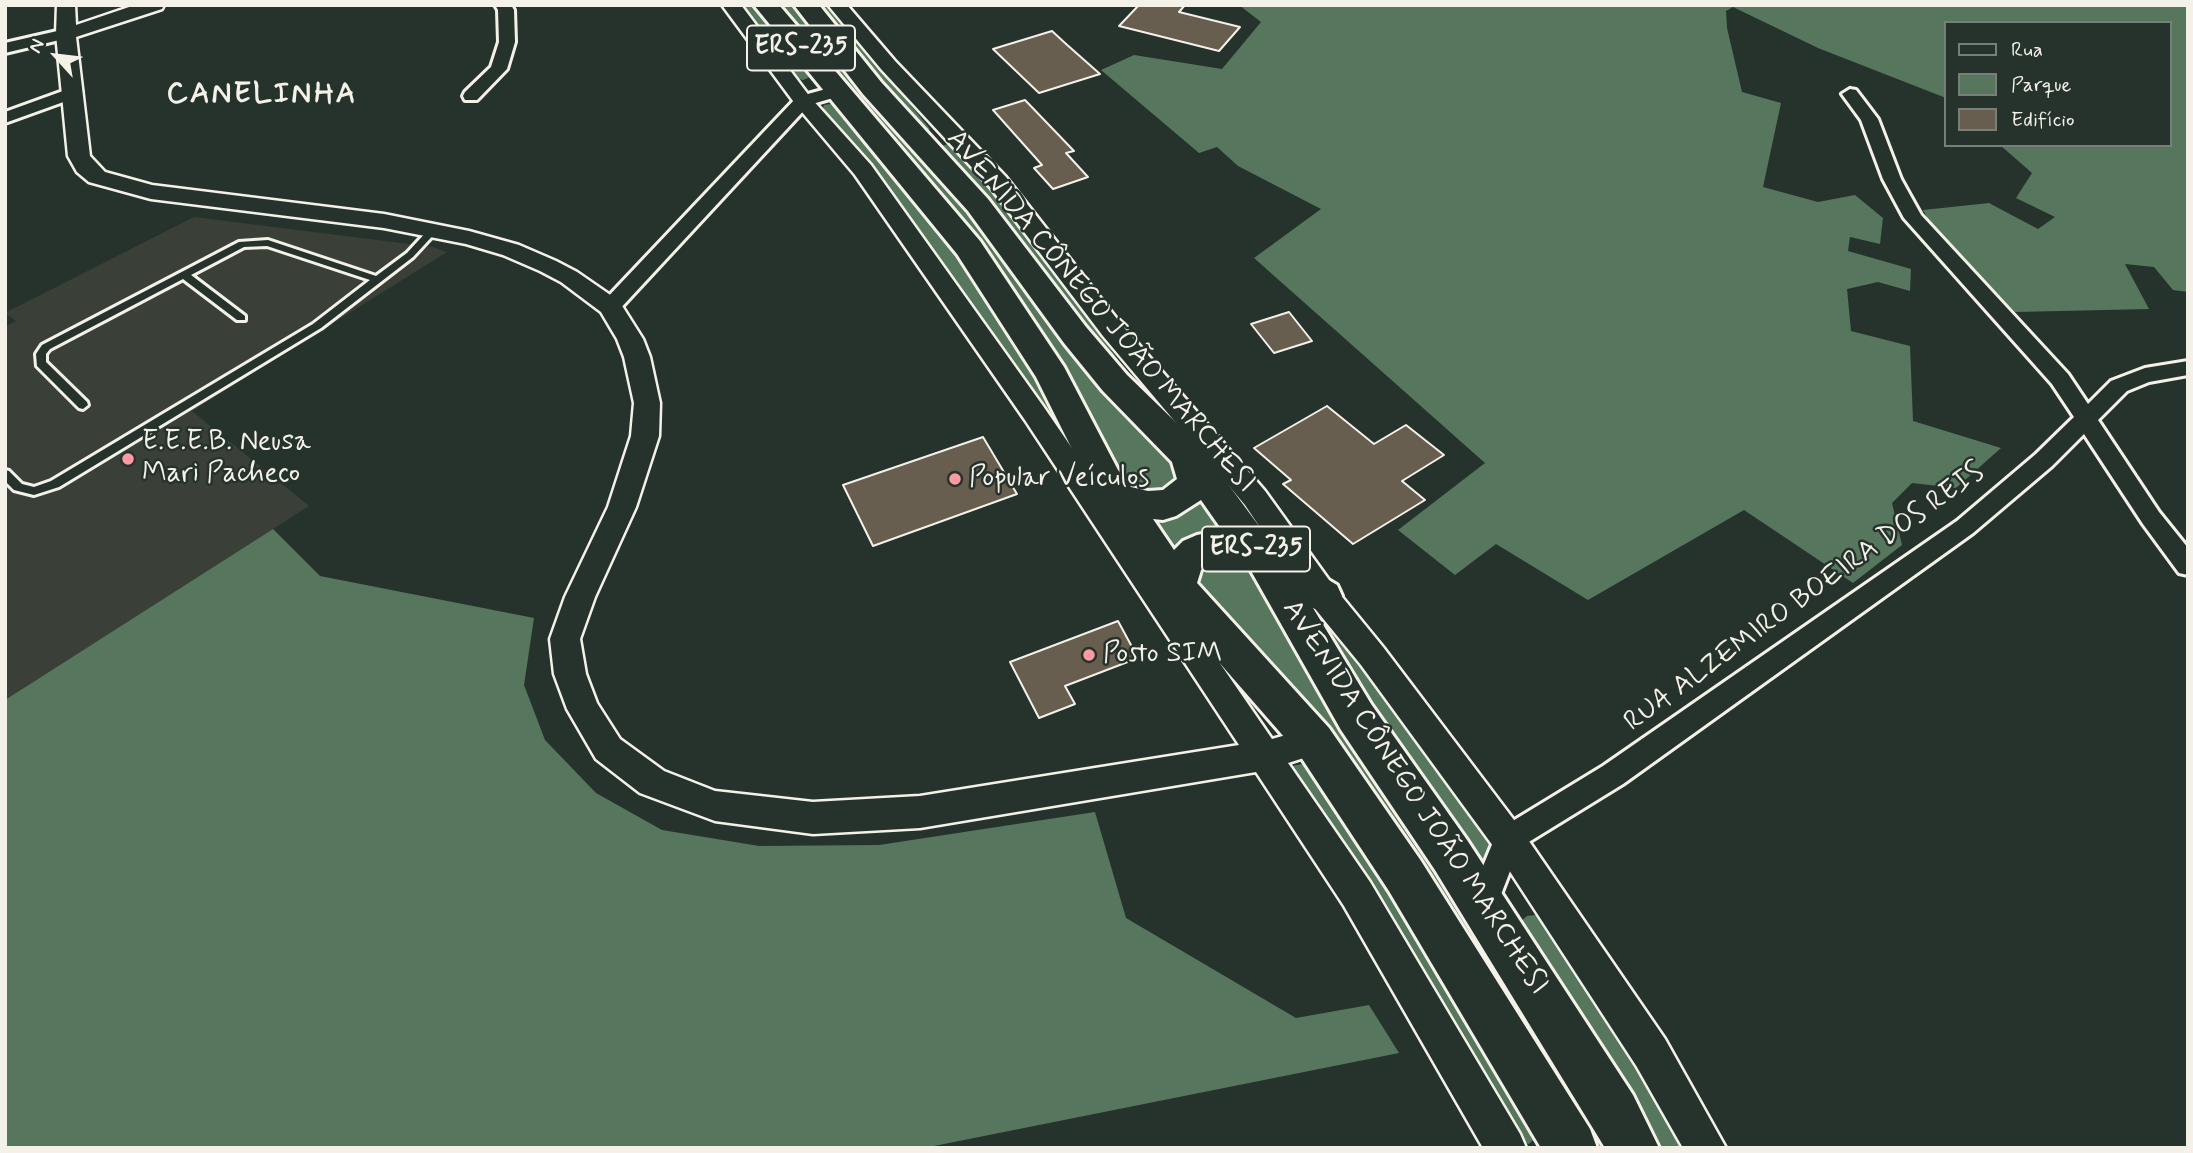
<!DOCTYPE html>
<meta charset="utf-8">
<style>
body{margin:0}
#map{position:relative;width:2193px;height:1153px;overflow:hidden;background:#26332d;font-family:Mynerve,sans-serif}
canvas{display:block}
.frame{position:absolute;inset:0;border:7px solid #f4f1e8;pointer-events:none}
.legend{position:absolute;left:1944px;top:21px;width:228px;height:126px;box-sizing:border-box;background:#26332d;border:2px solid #787f78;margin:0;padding:9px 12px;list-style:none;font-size:21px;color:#f4f1e8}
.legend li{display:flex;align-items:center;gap:14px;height:35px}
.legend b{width:35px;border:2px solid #787f78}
.north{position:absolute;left:21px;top:21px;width:70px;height:70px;-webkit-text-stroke:5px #26332d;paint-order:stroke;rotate:297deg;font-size:19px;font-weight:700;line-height:28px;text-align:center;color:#f4f1e8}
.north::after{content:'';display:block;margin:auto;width:24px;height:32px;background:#f4f1e8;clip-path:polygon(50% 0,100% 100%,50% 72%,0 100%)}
</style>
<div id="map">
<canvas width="2193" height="1153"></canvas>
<div class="frame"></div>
<ul class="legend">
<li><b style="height:9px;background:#26332d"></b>Rua</li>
<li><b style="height:19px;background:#56765e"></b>Parque</li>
<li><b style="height:19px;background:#675e50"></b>Edifício</li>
</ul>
<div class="north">N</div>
</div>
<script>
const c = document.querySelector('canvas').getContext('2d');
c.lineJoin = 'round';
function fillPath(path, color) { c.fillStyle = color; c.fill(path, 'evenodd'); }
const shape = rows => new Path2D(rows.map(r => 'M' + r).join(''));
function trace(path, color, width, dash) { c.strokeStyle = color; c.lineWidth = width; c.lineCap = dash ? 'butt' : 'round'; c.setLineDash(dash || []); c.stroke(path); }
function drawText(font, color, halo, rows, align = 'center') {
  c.font = font + ' Mynerve,sans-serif'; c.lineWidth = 5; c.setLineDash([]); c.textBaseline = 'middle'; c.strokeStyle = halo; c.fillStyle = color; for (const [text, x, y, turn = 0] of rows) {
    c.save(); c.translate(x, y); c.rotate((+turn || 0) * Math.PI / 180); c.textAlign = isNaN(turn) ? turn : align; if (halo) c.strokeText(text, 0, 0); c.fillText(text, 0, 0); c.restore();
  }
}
fillPath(shape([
 [194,217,433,247,447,252,192,411,309,506,5,700,5,327,16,321,5,313]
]), '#3a4038');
fillPath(shape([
 [739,5,753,5,810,77,803,80,796,78],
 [780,5,794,5,825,46,972,208,1166,448,1176,469,1176,479,1170,488,1151,494,1126,486],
 [815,5,829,5,930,129,923,133],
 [1239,5,2188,5,2188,292,2173,290,2154,267,2125,264,2149,309,2015,312,1931,225,1923,210,1989,203,2038,229,2055,217,2016,198,2032,173,2000,145,2170,145,2170,23,1946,23,1946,98,1818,48,1733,7,1726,11,1727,28,1742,92,1781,103,1763,187,1818,202,1855,195,1883,218,1880,244,1850,237,1848,251,1911,269,1910,291,1878,282,1847,289,1851,331,1910,346,1913,421,2001,448,1956,488,1912,483,1892,503,1902,545,1853,583,1744,510,1588,600,1496,544,1455,575,1398,530,1485,463,1254,258,1321,209,1238,166,1217,147,1199,153,1101,70,1134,55,1222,69,1261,22],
 [836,103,938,225,1042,381,1083,463,1018,374,940,259,872,170,822,112,824,105],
 [948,144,952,144,987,182,1056,270,1131,379,1125,381,938,147],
 [1198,500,1228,532,1171,554,1147,521,1167,517],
 [273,529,320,576,534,618,524,685,545,740,596,793,662,830,759,846,879,845,1095,812,1126,918,1296,1018,1369,1005,1399,1053,924,1148,5,1148,5,700],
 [1227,554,1256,573,1608,1148,1586,1148,1202,597,1196,582,1199,563],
 [1324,620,1332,623,1460,794,1489,842,1489,853,1484,859,1479,859,1467,852,1317,622],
 [1302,764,1315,769,1537,1128,1534,1139,1529,1144,1521,1142,1282,768],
 [1535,915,1542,918,1652,1088,1686,1148,1651,1148,1520,922,1527,916]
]), '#56765e');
const building = shape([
 [1139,5,1185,5,1179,12,1240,27,1219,51,1119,26,1139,5],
 [1052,31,1065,43,1100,74,1039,93,993,49,1052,31],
 [1025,100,1074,151,1066,153,1088,177,1053,189,1034,168,1042,165,993,110,1025,100],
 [1289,312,1312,341,1274,353,1251,324,1289,312],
 [1327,406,1374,444,1406,425,1444,455,1402,481,1425,500,1353,544,1283,484,1291,480,1254,448,1327,406],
 [983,437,1017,494,873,546,843,485,983,437],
 [1118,621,1138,658,1065,686,1075,704,1039,718,1010,662,1118,621]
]);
fillPath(building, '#675e50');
trace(building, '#f4f1e8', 2);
const service = shape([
 [433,227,438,230,413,257,321,328,59,487,34,495,14,490,5,481,5,470,9,471,22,484,34,487,51,481,313,324,370,280,267,246,244,247,191,275,245,316,245,320,237,320,183,279,50,349,46,354,46,362,87,402,88,405,83,409,79,408,37,366,36,354,42,345,239,242,268,240,376,276,407,253,430,228,433,227]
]);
const minor = shape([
 [495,5,511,5,514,10,515,42,507,69,477,100,465,100,463,96,465,92,491,67,499,42,498,10,495,5],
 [66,29,74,34,72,37,5,53,5,43,66,29],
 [837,86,843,87,845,91,843,95,809,105,617,312,603,312,600,307,603,302,797,97,837,86],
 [74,87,80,88,82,92,80,96,5,123,5,112,74,87],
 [1850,89,1856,90,1878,119,1901,179,1921,215,2068,374,2088,404,2111,381,2145,368,2188,361,2188,375,2149,382,2127,391,2098,420,2159,512,2188,548,2188,575,2179,573,2143,524,2084,434,2052,466,1973,533,1623,784,1519,848,1493,915,1482,919,1471,915,1467,905,1498,830,1603,766,1957,521,2036,454,2074,417,2052,384,1904,218,1883,179,1861,120,1842,94,1850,89]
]);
const tertiary = shape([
 [57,5,75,5,76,25,135,5,164,5,162,9,76,37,90,156,105,172,152,185,384,214,469,231,519,245,556,261,577,272,619,301,643,339,650,357,660,403,659,436,636,507,595,597,580,639,586,674,597,703,620,739,664,771,715,791,813,802,920,796,1239,745,1025,420,855,175,796,105,722,5,741,5,810,97,871,165,1043,406,1272,739,1314,727,1326,731,1330,741,1326,751,1288,763,1370,882,1520,1134,1526,1148,1483,1148,1344,906,1256,772,920,828,813,834,715,821,640,793,596,759,567,709,554,674,550,639,565,597,608,507,631,436,634,403,624,357,617,339,601,312,561,282,540,271,503,255,466,244,384,228,151,199,89,182,77,172,68,156,56,34,57,5],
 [828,5,847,5,895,61,1006,177,1121,324,1265,491,1334,587,1383,647,1520,828,1665,1039,1726,1148,1683,1148,1637,1067,1496,850,1361,665,1312,605,1245,505,1103,336,990,187,881,69,828,5]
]);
const primary = shape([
 [754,5,779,5,980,241,1064,367,1118,470,1131,487,1148,491,1163,490,1177,479,1172,462,1103,391,1064,343,968,211,863,94,794,5,819,5,881,82,988,199,1086,327,1127,375,1190,436,1198,439,1205,453,1276,549,1337,585,1342,596,1337,607,1323,612,1313,608,1371,704,1467,840,1633,1095,1659,1148,1605,1148,1435,870,1341,730,1250,569,1235,561,1209,561,1201,570,1197,583,1329,728,1421,861,1590,1129,1597,1148,1541,1148,1389,891,1299,754,1163,598,1091,487,1036,377,957,254,754,5],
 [1201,500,1222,530,1197,535,1183,541,1174,550,1153,519,1163,520,1176,516,1201,500]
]);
trace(service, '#f4f1e8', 6);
trace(minor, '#f4f1e8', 6);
trace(tertiary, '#f4f1e8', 5);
trace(primary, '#f4f1e8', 6);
fillPath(service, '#26332d');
fillPath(minor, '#26332d');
fillPath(tertiary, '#26332d');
fillPath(primary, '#26332d');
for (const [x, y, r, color] of [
 [128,459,7,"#ff9aa2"],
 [955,479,7,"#ff9aa2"],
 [1089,655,7,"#ff9aa2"]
]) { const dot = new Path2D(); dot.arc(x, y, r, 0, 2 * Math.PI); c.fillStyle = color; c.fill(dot); trace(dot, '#26332d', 2.5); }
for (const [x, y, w] of [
 [801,48,108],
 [1256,549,108]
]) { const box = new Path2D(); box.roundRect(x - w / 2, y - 22.5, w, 45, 5); c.fillStyle = '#26332d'; c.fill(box); trace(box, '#f4f1e8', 2); }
drawText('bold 26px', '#f4f1e8', null, [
 ["ERS-235",801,48],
 ["ERS-235",1256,549]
]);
drawText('28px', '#f4f1e8', '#26332d', [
 ["AVENIDA CÔNEGO JOÃO MARCHESI",1100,312,50],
 ["RUA ALZEMIRO BOEIRA DOS REIS",1805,598,-36],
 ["AVENIDA CÔNEGO JOÃO MARCHESI",1414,798,57]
]);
drawText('28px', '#f4f1e8', '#26332d', [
 ["E.E.E.B. Neusa",142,443],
 ["Mari Pacheco",142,475],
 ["Popular Veículos",969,479],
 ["Posto SIM",1103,655]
], 'left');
c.letterSpacing = '2px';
drawText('bold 30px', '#f4f1e8', '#26332d', [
 ["CANELINHA",262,96]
]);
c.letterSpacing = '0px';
</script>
